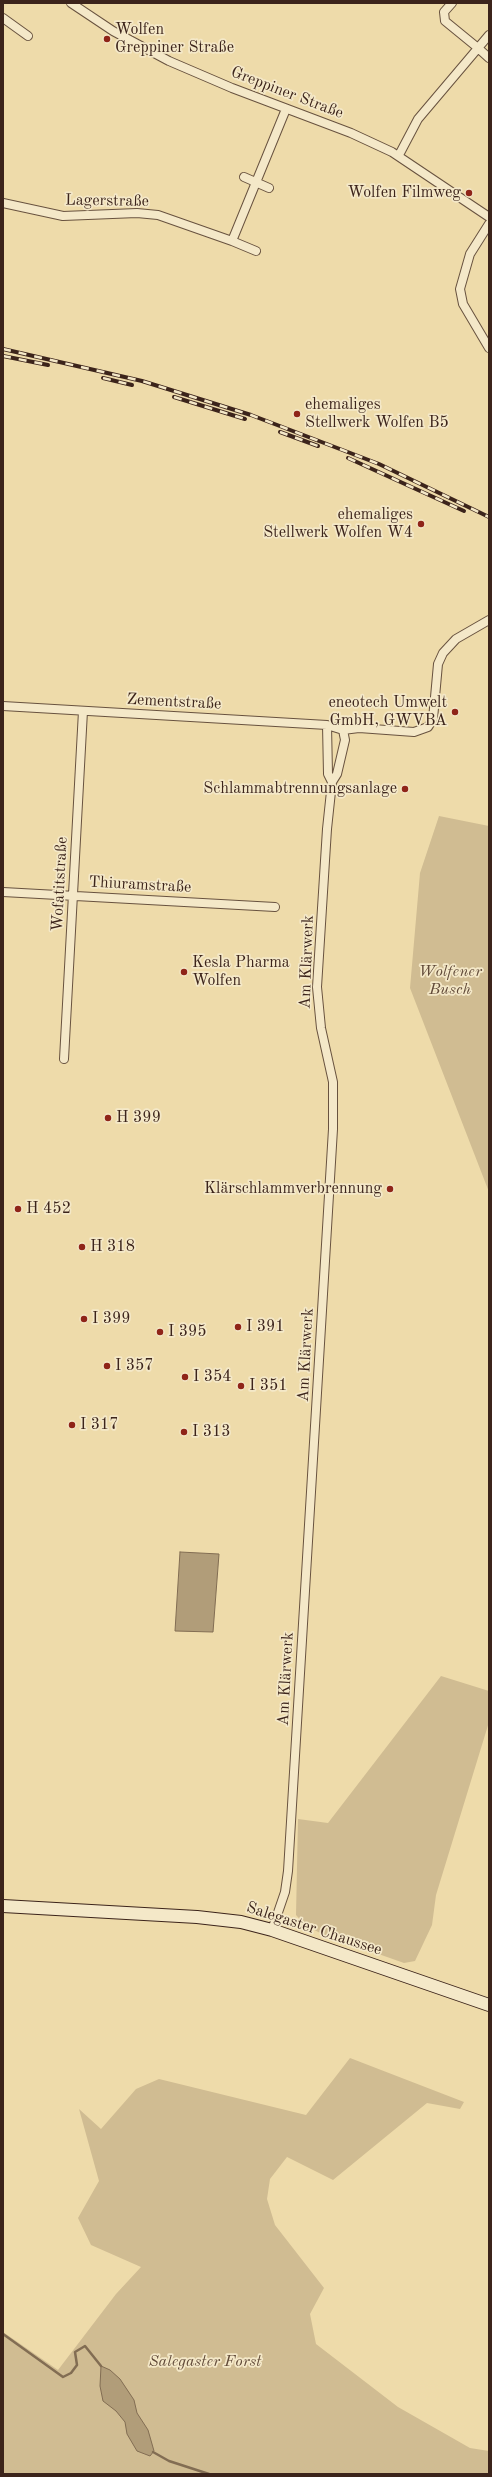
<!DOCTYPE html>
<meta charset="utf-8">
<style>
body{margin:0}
#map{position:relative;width:492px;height:2477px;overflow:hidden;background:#eedbaa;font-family:"Old Standard TT",serif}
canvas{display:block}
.frame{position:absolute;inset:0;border:4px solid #3c241b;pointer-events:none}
</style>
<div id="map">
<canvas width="492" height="2477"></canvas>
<div class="frame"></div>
</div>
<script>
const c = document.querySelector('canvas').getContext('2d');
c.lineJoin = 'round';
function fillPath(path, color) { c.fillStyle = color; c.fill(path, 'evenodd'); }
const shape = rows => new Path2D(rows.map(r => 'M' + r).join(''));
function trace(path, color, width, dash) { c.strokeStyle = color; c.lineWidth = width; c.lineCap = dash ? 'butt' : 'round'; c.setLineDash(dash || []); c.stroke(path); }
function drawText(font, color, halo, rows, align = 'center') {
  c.font = font + ' "Old Standard TT",serif'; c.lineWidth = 3.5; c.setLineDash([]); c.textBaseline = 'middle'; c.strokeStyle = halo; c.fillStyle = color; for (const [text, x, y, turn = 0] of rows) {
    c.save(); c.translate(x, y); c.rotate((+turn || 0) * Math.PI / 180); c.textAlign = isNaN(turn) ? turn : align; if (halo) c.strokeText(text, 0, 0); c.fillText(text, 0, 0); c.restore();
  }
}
fillPath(shape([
 [439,816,489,826,489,1192,410,988,420,873],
 [441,1676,489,1691,489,1722,436,1895,432,1925,415,1961,404,1963,322,1934,305,1925,296,1915,298,1819,328,1823],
 [350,2058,464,2102,460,2109,427,2103,333,2180,287,2157,270,2179,267,2199,275,2225,324,2288,310,2314,316,2344,398,2407,470,2448,489,2451,489,2474,3,2474,3,2332,58,2370,116,2294,141,2267,91,2245,78,2218,99,2181,79,2109,101,2129,136,2089,159,2079,306,2115]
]), '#d0bc92');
const water = shape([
 [180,1552,219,1554,213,1632,175,1631,180,1552],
 [101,2366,110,2370,120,2379,134,2400,137,2413,148,2430,154,2451,150,2456,137,2451,127,2434,125,2422,116,2411,103,2401,100,2386,101,2366]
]);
fillPath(water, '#b19d79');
trace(water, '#826d53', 1);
trace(shape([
 [3,2334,63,2377,71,2373,77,2365,75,2352,85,2346,101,2366],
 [153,2452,169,2461,209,2474]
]), '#826d53', 2.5);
const street = shape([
 [71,3,113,31,169,61,232,88,351,133,392,152,489,217],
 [452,3,444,12,445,21,478,48,489,35],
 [3,18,28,36],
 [399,155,418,119,473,54,478,48,489,58],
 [244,177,269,188],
 [3,203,63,216,137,213,158,215,232,241,286,109],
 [489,224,470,254,460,289,463,304,489,348],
 [232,241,256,251],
 [3,706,327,725,343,730],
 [327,725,328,774,332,782],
 [343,730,359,728,414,732,428,727,433,719,438,664,443,653,456,639,489,620],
 [3,892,275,907],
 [64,1059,83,711],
 [272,1930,285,1892,288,1871,333,1129,333,1082,321,1028,317,987,327,829,332,782,337,774,345,740,343,730]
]);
const secondary = shape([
 [3,1906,197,1917,241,1922,272,1930,489,2005]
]);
trace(street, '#68523f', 10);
trace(secondary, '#3c241b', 14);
trace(street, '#f4e8c8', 8);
trace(secondary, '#f4e8c8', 12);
const rail = shape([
 [3,349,142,381,251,415,379,464,489,517],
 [3,356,48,365],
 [103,378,132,385],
 [174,397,245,419],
 [280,432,318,446],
 [348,458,464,511]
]);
trace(rail, '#3c241b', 4);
trace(rail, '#f4e8c8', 2.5, [8]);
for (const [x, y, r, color] of [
 [107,39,4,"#8f2418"],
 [469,193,4,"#8f2418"],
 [297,414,4,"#8f2418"],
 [421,524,4,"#8f2418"],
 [455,712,4,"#8f2418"],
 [405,789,4,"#8f2418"],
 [184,972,4,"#8f2418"],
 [108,1118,4,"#8f2418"],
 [390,1189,4,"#8f2418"],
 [18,1209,4,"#8f2418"],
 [82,1247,4,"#8f2418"],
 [84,1319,4,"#8f2418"],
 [238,1327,4,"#8f2418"],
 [160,1332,4,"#8f2418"],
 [107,1366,4,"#8f2418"],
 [185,1377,4,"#8f2418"],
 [241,1386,4,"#8f2418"],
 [72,1425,4,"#8f2418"],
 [184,1432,4,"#8f2418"]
]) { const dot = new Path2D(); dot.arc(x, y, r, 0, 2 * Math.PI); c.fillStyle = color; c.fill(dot); trace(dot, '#f4e8c8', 1.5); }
drawText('16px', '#3c241b', '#f4e8c8', [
 ["Wolfen",115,30],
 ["Greppiner Straße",115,48],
 ["Wolfen Filmweg",461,193,"right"],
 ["ehemaliges",305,405],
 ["Stellwerk Wolfen B5",305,423],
 ["ehemaliges",413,515,"right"],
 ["Stellwerk Wolfen W4",413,533,"right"],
 ["eneotech Umwelt",447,703,"right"],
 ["GmbH, GWVBA",447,721,"right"],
 ["Schlammabtrennungsanlage",397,789,"right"],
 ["Kesla Pharma",192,963],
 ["Wolfen",192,981],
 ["H 399",116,1118],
 ["Klärschlammverbrennung",382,1189,"right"],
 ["H 452",26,1209],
 ["H 318",90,1247],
 ["I 399",92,1319],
 ["I 391",246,1327],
 ["I 395",168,1332],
 ["I 357",115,1366],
 ["I 354",193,1377],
 ["I 351",249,1386],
 ["I 317",80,1425],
 ["I 313",192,1432]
], 'left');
drawText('16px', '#3c241b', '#f4e8c8', [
 ["Greppiner Straße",287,93,21],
 ["Lagerstraße",107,201,1],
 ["Zementstraße",174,702,3],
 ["Wofatitstraße",60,884,-87],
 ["Thiuramstraße",140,885,3],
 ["Am Klärwerk",307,962,-88],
 ["Am Klärwerk",306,1355,-87],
 ["Am Klärwerk",286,1679,-87],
 ["Salegaster Chaussee",314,1929,18]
]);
drawText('italic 16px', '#614a39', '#f4e8c8', [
 ["Wolfener",450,972],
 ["Busch",450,990],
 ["Salegaster Forst",205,2362]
]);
</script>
